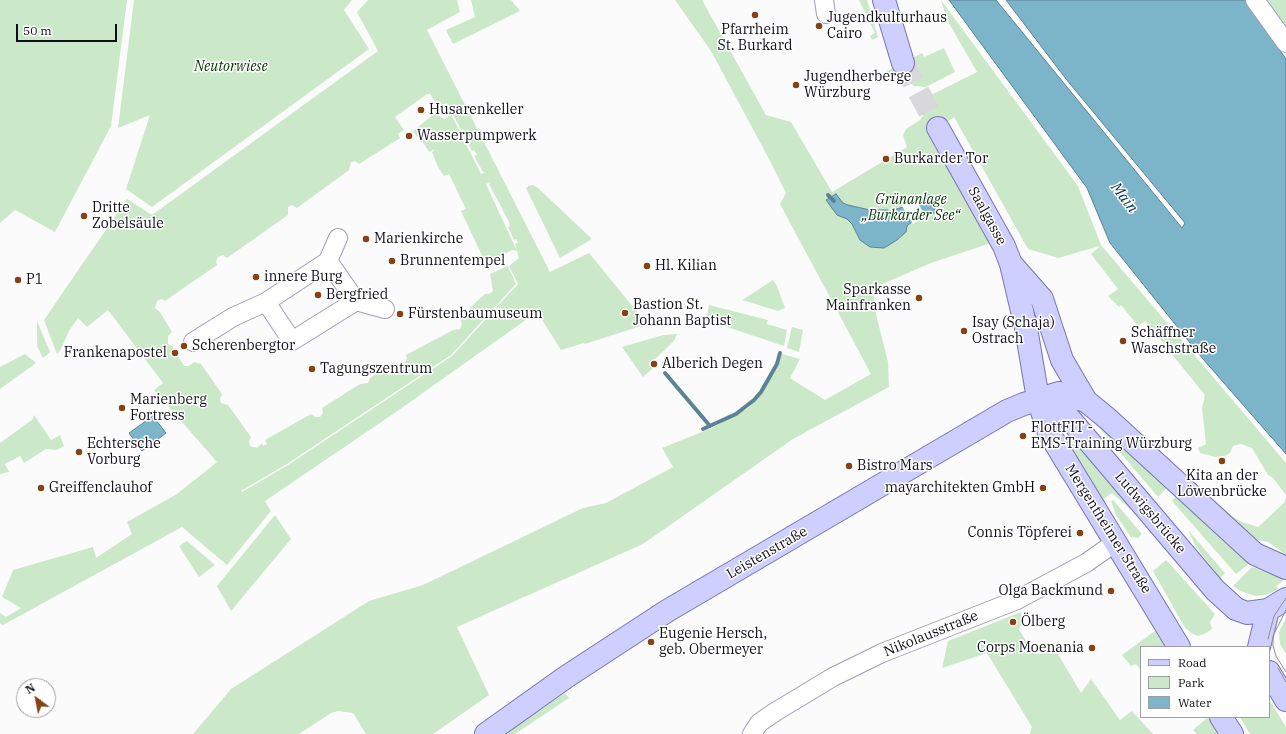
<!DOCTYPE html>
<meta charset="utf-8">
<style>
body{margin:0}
#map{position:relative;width:1286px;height:734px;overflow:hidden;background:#fbfbfb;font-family:"IBM Plex Serif",serif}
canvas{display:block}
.legend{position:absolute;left:1140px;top:646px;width:130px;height:72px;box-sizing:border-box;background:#fff;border:1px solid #9f9fa3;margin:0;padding:5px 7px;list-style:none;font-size:12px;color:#100e18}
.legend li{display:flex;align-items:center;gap:8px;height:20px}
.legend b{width:20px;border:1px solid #9f9fa3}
.north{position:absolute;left:16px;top:678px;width:40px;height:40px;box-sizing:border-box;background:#fff;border:1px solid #9f9fa3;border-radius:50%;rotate:328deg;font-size:11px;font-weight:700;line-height:16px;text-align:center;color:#100e18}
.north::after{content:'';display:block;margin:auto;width:14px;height:18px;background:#864216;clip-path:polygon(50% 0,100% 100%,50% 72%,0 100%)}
.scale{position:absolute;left:16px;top:24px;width:101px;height:18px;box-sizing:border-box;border:2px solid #100e18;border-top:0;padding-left:5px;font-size:12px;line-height:14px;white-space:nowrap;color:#100e18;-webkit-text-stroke:3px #fff;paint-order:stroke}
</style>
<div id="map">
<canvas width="1286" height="734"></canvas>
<ul class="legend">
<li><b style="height:5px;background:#ceceff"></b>Road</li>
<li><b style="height:11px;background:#cbe9c8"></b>Park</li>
<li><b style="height:11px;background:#7cb5ca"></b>Water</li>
</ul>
<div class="north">N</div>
<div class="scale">50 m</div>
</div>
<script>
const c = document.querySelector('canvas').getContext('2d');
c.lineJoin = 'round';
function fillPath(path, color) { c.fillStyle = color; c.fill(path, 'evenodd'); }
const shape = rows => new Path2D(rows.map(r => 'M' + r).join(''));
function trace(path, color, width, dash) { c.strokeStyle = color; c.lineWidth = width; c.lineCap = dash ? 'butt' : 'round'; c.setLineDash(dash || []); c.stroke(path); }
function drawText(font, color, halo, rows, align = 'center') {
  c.font = font + ' "IBM Plex Serif",serif'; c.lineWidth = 3; c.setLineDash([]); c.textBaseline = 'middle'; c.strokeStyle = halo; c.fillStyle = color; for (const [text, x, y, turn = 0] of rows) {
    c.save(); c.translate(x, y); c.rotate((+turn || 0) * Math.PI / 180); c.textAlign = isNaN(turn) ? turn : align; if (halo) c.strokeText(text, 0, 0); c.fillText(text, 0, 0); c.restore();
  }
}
fillPath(shape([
 [0,0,127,0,111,126,55,232,15,210,0,223],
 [134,0,352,0,344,10,369,49,152,207,126,189,150,115,118,128],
 [368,0,457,0,460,12,427,30,550,272,589,253,647,324,585,344,584,343,561,350,537,312,396,412,265,501,271,511,227,565,182,527,3,625,0,623,0,613,6,617,21,608,2,597,13,570,93,547,96,558,132,534,127,522,177,494,217,462,154,390,163,383,108,310,87,327,78,318,69,331,60,351,57,354,44,320,127,199,152,215,378,51,357,12],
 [427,94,430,94,439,107,447,103,461,130,463,129,465,134,463,135,472,151,474,150,477,155,474,156,483,172,486,172,481,174,450,112,449,116,445,119,440,117,439,110,413,131,417,137,419,136,429,152,435,149,432,152,438,167,444,176,449,174,466,209,461,211,485,262,513,250,517,251,486,184,491,182,489,184,509,222,510,226,508,227,514,240,516,239,518,243,515,244,519,258,509,266,518,284,452,356,288,465,242,492,241,491,287,464,451,355,516,284,508,266,490,274,493,291,489,294,485,294,463,314,460,319,462,324,460,329,453,330,406,355,407,359,404,364,399,364,394,362,384,369,385,371,382,373,381,371,370,378,368,383,360,384,322,408,323,413,320,417,315,417,311,414,265,440,267,444,263,446,262,443,257,448,250,446,249,441,251,437,228,405,221,403,220,399,222,394,201,364,195,362,188,366,184,366,173,347,168,344,168,336,172,332,160,312,155,308,157,301,161,299,165,301,217,265,216,261,218,257,223,255,227,258,288,215,288,207,292,205,297,208,349,170,351,162,355,161,359,164,400,138,398,134,404,130,395,117],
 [471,0,511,0,520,11,453,44,446,30,475,17],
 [675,0,702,0,766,115,791,122,832,192,907,147,903,135,906,129,920,120,923,116,921,104,927,97,977,72,947,20,941,0,1078,186,1101,245,1286,463,1286,495,1273,478,1268,475,1252,448,1241,444,1233,446,1230,453,1225,456,1215,457,1200,453,1198,448,1206,444,1202,408,1205,395,1145,321,1138,326,1121,305,1119,307,1108,296,1118,289,1091,254,1100,246,1058,258,1028,249,954,117,929,134,980,222,991,243,931,263,873,288,876,314,888,362,889,387,793,439,643,544,457,627,489,695,433,734,366,734,353,713,338,711,331,713,299,734,193,734,231,689,369,601,423,585,583,508,606,503,673,467,662,448,712,428,747,409,762,393,779,365,782,354,800,359,790,378,825,400,871,374,780,204,786,193,769,159,711,51],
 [859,0,867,0,878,37,872,40,870,36,875,33],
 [1267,0,1286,0,1286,28],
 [944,48,955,72,926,87,914,86,901,76,890,75,887,71,922,53,924,57],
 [533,185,538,188,592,239,560,258,526,188,528,186],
 [773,280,777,286,785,308,778,311,742,300],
 [709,305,768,320,767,324,787,330,784,346,706,320],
 [37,321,50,352,43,358,37,346],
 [792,327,803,330,799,352,787,348],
 [677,334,674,341,651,363,652,369,643,377,622,347,663,335],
 [25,354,36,363,0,389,0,367],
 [34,415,51,440,60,435,64,446,57,450,46,449,24,463,20,456,5,464,9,472,0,474,0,443,33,419],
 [1090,417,1167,488,1158,497],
 [1069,443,1073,444,1086,454,1138,516,1112,493,1104,499,1111,518,1068,445],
 [1184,474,1233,517,1242,522,1258,527,1284,503,1286,497,1286,555,1268,542,1251,539,1182,476],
 [1176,496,1237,553,1251,562,1236,574,1172,501],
 [1113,500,1142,534,1138,538,1131,537,1116,515,1111,501],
 [275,515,291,539,231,611,217,586],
 [1188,530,1225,573,1220,578,1196,547],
 [187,541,215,565,199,577,179,546],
 [1166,560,1215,614,1210,622,1212,629,1204,634,1198,636,1193,634,1185,628,1153,571],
 [1252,567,1282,578,1283,581,1276,586,1278,589,1266,595,1255,596,1240,591,1233,586],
 [1021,612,1022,623,1019,629,1033,653,1040,654,1055,649,1081,693,1091,679,1120,720,1132,711,1153,734,1030,734,1032,727,987,653,942,668,948,641],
 [1286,618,1286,654,1280,644,1279,632],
 [1155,631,1166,647,1141,647,1141,670,1136,664,1131,666,1122,655],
 [565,693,569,698,515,734,504,734],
 [1269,699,1286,727,1286,734,1250,734,1240,717,1269,717],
 [1208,717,1218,734,1197,734,1193,730]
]), '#cbe9c8');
const water = shape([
 [949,0,996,0,1182,228,1185,223,1066,79,1006,0,1246,0,1286,59,1286,454,1203,359,1110,243,1087,188,949,0],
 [836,194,843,203,848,205,870,210,888,210,888,212,903,207,927,195,935,196,938,204,937,213,925,213,916,218,907,226,906,232,897,240,884,248,870,247,860,240,852,224,847,219,837,215,826,200,836,194],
 [153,416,166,433,142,451,129,433,153,416]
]);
fillPath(water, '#7cb5ca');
trace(water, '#5c8395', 1);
fillPath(shape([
 [915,199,925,215,913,224,902,206]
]), '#fbfbfb');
trace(shape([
 [828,195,834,201],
 [665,373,710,426],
 [703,429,736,414,754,400,761,392,777,364,780,353]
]), '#5c8395', 4);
trace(shape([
 [903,63,938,128]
]), '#d8d7d9', 22, [22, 11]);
const minor = shape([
 [824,0,826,14],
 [1255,0,1286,43],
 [328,261,338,238],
 [356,301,385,309],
 [193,342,233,317,266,302,328,261,356,301,292,341,266,302],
 [752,734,759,723,775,712,833,677,882,653,1017,600,1086,563,1116,542]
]);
const major = shape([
 [884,0,903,63],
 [938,128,1004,246,1011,264,1026,328,1038,399,1049,433,1179,647],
 [1013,266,1042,299,1062,360,1086,401],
 [1059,393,1086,401,1108,419,1255,554,1286,568],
 [1038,399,1064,412,1215,590,1236,609,1247,613,1268,610,1286,599],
 [1259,647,1268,610],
 [1269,672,1286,700],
 [1221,717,1232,734],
 [486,734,566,677,667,611,1007,411,1024,404,1059,393]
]);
trace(minor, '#a09cb9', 20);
trace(major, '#7775ae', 24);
trace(minor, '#fff', 18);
trace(major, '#ceceff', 22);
trace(shape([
 [1286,610,1273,636,1273,646,1276,656,1286,672],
 [1268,639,1274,616,1286,598],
 [1278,668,1286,682]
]), '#908f94', 1);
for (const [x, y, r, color] of [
 [755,15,4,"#864216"],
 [819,26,4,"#864216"],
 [796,85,4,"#864216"],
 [421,110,4,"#864216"],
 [409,136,4,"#864216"],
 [886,159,4,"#864216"],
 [84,216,4,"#864216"],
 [366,239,4,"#864216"],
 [392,261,4,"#864216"],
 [647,266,4,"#864216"],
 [256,277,4,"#864216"],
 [18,280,4,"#864216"],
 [318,295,4,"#864216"],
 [919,298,4,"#864216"],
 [625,313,4,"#864216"],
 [400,314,4,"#864216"],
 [964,331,4,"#864216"],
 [1123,341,4,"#864216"],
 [184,346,4,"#864216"],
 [175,353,4,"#864216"],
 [654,364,4,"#864216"],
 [312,369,4,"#864216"],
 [122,408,4,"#864216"],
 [1023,436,4,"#864216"],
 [79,452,4,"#864216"],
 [1222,461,4,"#864216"],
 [849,466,4,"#864216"],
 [41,488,4,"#864216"],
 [1043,488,4,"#864216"],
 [1080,533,4,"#864216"],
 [1111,591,4,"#864216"],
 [1013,622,4,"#864216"],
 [651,642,4,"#864216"],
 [1092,648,4,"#864216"]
]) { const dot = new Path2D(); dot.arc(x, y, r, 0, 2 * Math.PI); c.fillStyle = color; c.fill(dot); trace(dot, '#fff', 1.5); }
drawText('14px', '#100e18', '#fff', [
 ["Jugendkulturhaus",827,18],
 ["Cairo",827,34],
 ["Pfarrheim",755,30,"center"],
 ["St. Burkard",755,46,"center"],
 ["Jugendherberge",804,77],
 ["Würzburg",804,93],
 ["Husarenkeller",429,110],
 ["Wasserpumpwerk",417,136],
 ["Burkarder Tor",894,159],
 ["Dritte",92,208],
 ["Zobelsäule",92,224],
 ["Marienkirche",374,239],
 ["Brunnentempel",400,261],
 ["Hl. Kilian",655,266],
 ["innere Burg",264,277],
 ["P1",26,280],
 ["Sparkasse",911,290,"right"],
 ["Mainfranken",911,306,"right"],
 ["Bergfried",326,295],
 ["Bastion St.",633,305],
 ["Johann Baptist",633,321],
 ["Fürstenbaumuseum",408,314],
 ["Isay (Schaja)",972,323],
 ["Ostrach",972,339],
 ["Schäffner",1131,333],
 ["Waschstraße",1131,349],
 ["Scherenbergtor",192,346],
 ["Frankenapostel",167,353,"right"],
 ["Alberich Degen",662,364],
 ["Tagungszentrum",320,369],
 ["Marienberg",130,400],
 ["Fortress",130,416],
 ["FlottFIT -",1031,428],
 ["EMS-Training Würzburg",1031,444],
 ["Echtersche",87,444],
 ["Vorburg",87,460],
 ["Bistro Mars",857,466],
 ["Kita an der",1222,476,"center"],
 ["Löwenbrücke",1222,492,"center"],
 ["Greiffenclauhof",49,488],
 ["mayarchitekten GmbH",1035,488,"right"],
 ["Connis Töpferei",1072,533,"right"],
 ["Olga Backmund",1103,591,"right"],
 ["Ölberg",1021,622],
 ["Eugenie Hersch,",659,634],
 ["geb. Obermeyer",659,650],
 ["Corps Moenania",1084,648,"right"]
], 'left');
drawText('italic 14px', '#003501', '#fff', [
 ["Neutorwiese",231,67],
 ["Grünanlage",911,200],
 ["„Burkarder See“",911,216]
]);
drawText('14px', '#100e18', '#fff', [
 ["Saalgasse",987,216,61],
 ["Ludwigsbrücke",1150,513,50],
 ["Mergentheimer Straße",1108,529,58],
 ["Leistenstraße",767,553,-30],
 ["Nikolausstraße",931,634,-22]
]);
drawText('italic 15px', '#003544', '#fff', [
 ["Main",1124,198,53]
]);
</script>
